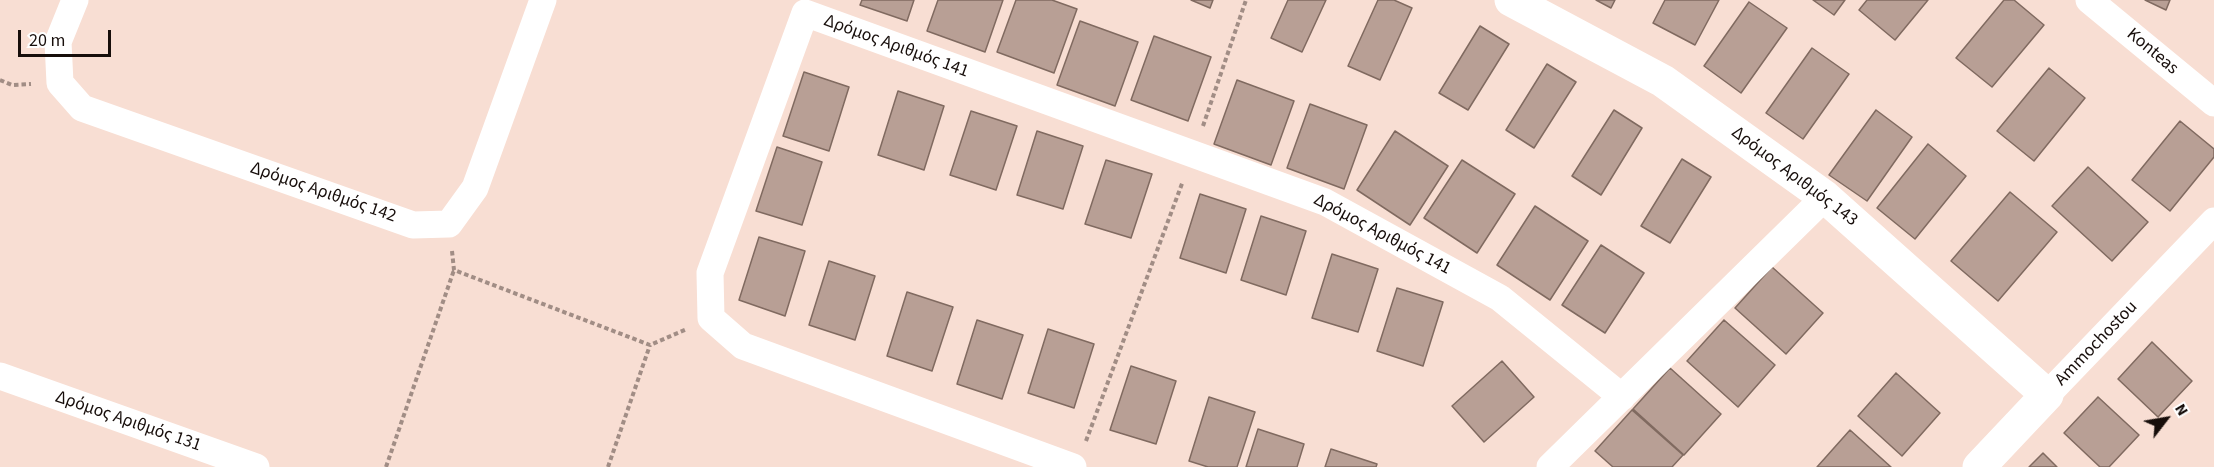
<!DOCTYPE html>
<meta charset="utf-8">
<style>
body{margin:0}
#map{position:relative;width:2214px;height:467px;overflow:hidden;background:#f8ded3;font-family:"Source Sans 3",sans-serif}
canvas{display:block}
.north{position:absolute;left:2136px;top:389px;width:60px;height:60px;-webkit-text-stroke:4px #fff;paint-order:stroke;rotate:59deg;font-size:16px;font-weight:700;line-height:24px;text-align:center;color:#170e0b}
.north::after{content:'';display:block;margin:auto;width:21px;height:27px;background:#170e0b;clip-path:polygon(50% 0,100% 100%,50% 72%,0 100%)}
.scale{position:absolute;left:18px;top:30px;width:93px;height:27px;box-sizing:border-box;border:3px solid #170e0b;border-top:0;padding-left:8px;font-size:18px;line-height:21px;white-space:nowrap;color:#170e0b;-webkit-text-stroke:4px #fff;paint-order:stroke}
</style>
<div id="map">
<canvas width="2214" height="467"></canvas>
<div class="north">N</div>
<div class="scale">20 m</div>
</div>
<script>
const c = document.querySelector('canvas').getContext('2d');
c.lineJoin = 'round';
function fillPath(path, color) { c.fillStyle = color; c.fill(path, 'evenodd'); }
const shape = rows => new Path2D(rows.map(r => 'M' + r).join(''));
function trace(path, color, width, dash) { c.strokeStyle = color; c.lineWidth = width; c.lineCap = dash ? 'butt' : 'round'; c.setLineDash(dash || []); c.stroke(path); }
function drawText(font, color, halo, rows, align = 'center') {
  c.font = font + ' "Source Sans 3",sans-serif'; c.lineWidth = 4.5; c.setLineDash([]); c.textBaseline = 'middle'; c.strokeStyle = halo; c.fillStyle = color; for (const [text, x, y, turn = 0] of rows) {
    c.save(); c.translate(x, y); c.rotate((+turn || 0) * Math.PI / 180); c.textAlign = isNaN(turn) ? turn : align; if (halo) c.strokeText(text, 0, 0); c.fillText(text, 0, 0); c.restore();
  }
}
const building = shape([
 [862,0,914,0,907,21,860,5,862,0],
 [938,0,1003,0,985,52,927,31,938,0],
 [1016,0,1052,0,1077,9,1054,73,997,52,1016,0],
 [1191,0,1213,0,1210,8,1191,0],
 [1288,0,1326,0,1302,52,1271,38,1288,0],
 [1378,0,1394,0,1412,8,1380,80,1348,66,1378,0],
 [1596,0,1615,0,1611,8,1596,0],
 [1665,0,1719,0,1695,45,1653,23,1665,0],
 [1813,0,1845,0,1834,15,1813,0],
 [1867,0,1928,0,1895,40,1859,10,1867,0],
 [2004,0,2014,0,2044,25,1992,87,1956,58,2004,0],
 [2145,0,2170,0,2166,10,2145,0],
 [1749,2,1787,28,1741,93,1704,66,1749,2],
 [1080,21,1138,42,1115,106,1057,85,1080,21],
 [1480,26,1509,44,1468,110,1439,93,1480,26],
 [1154,36,1211,57,1188,121,1131,100,1154,36],
 [1812,48,1849,74,1803,139,1766,113,1812,48],
 [1547,64,1576,82,1534,148,1506,130,1547,64],
 [2049,68,2085,98,2034,161,1997,131,2049,68],
 [804,72,849,87,829,151,783,136,804,72],
 [1237,80,1294,101,1271,165,1214,144,1237,80],
 [898,91,944,106,924,170,878,155,898,91],
 [1310,104,1367,125,1344,189,1287,168,1310,104],
 [1614,110,1642,128,1601,195,1572,176,1614,110],
 [1876,110,1912,137,1867,201,1829,175,1876,110],
 [971,111,1017,126,996,190,950,175,971,111],
 [2180,121,2214,149,2214,157,2170,211,2132,180,2180,121],
 [1037,131,1083,146,1063,209,1017,195,1037,131],
 [1395,131,1448,166,1410,225,1357,190,1395,131],
 [1928,144,1966,176,1915,239,1877,208,1928,144],
 [777,147,822,162,802,225,756,211,777,147],
 [1682,159,1711,177,1670,243,1641,226,1682,159],
 [1106,160,1152,174,1131,238,1085,224,1106,160],
 [1462,160,1515,194,1477,253,1424,218,1462,160],
 [2088,167,2148,222,2112,261,2052,206,2088,167],
 [2010,192,2057,232,1998,301,1951,261,2010,192],
 [1200,194,1246,209,1226,273,1180,258,1200,194],
 [1535,206,1588,241,1550,300,1497,265,1535,206],
 [1261,216,1306,231,1286,295,1241,280,1261,216],
 [759,237,805,251,785,316,739,300,759,237],
 [1601,245,1644,273,1605,333,1562,305,1601,245],
 [1332,254,1378,269,1358,332,1312,318,1332,254],
 [829,261,875,276,855,340,809,325,829,261],
 [1772,267,1823,313,1786,354,1735,308,1772,267],
 [1397,288,1443,302,1423,366,1377,351,1397,288],
 [907,292,953,307,932,371,887,356,907,292],
 [977,320,1023,335,1002,399,957,384,977,320],
 [1724,320,1775,365,1738,407,1687,361,1724,320],
 [1048,329,1094,344,1074,408,1028,393,1048,329],
 [2152,342,2192,381,2158,417,2118,379,2152,342],
 [1502,361,1534,397,1484,442,1452,406,1502,361],
 [1131,366,1176,381,1156,444,1110,430,1131,366],
 [1670,368,1721,414,1684,455,1633,409,1670,368],
 [1896,373,1940,413,1902,456,1858,416,1896,373],
 [1209,397,1255,412,1237,467,1208,467,1189,461,1209,397],
 [2098,397,2139,435,2109,467,2100,467,2064,433,2098,397],
 [1632,410,1683,455,1672,467,1613,467,1595,451,1632,410],
 [1258,429,1304,444,1297,467,1246,467,1258,429],
 [1850,430,1891,467,1817,467,1850,430],
 [1331,449,1377,464,1376,467,1325,467,1331,449],
 [2043,453,2057,467,2029,467,2043,453]
]);
fillPath(building, '#b89f95');
trace(building, '#806a60', 1.5);
trace(shape([
 [0,80,12,85,31,84],
 [1203,126,1246,0],
 [452,251,454,270,650,345,687,329],
 [1086,441,1183,181],
 [386,467,454,270],
 [608,467,650,345]
]), '#a18d85', 4, [4.5, 3]);
trace(shape([
 [75,0,58,42,60,83,82,108,413,225,449,224,475,188,543,0],
 [2089,0,2214,103],
 [0,376,256,467],
 [2047,395,2214,221],
 [1073,467,743,346,711,318,710,273,805,13,1325,202,1500,298,1622,397],
 [1550,467,1825,197]
]), '#fff', 27);
trace(shape([
 [1511,0,1663,81,1825,197,2047,395,1979,467]
]), '#fff', 33);
drawText('18px', '#170e0b', '#fff', [
 ["Δρόμος Αριθμός 141",896,47,20],
 ["Konteas",2152,52,40],
 ["Δρόμος Αριθμός 143",1794,177,37],
 ["Δρόμος Αριθμός 142",323,193,19],
 ["Δρόμος Αριθμός 141",1382,235,28],
 ["Ammochostou",2097,344,-46],
 ["Δρόμος Αριθμός 131",128,422,19]
]);
</script>
